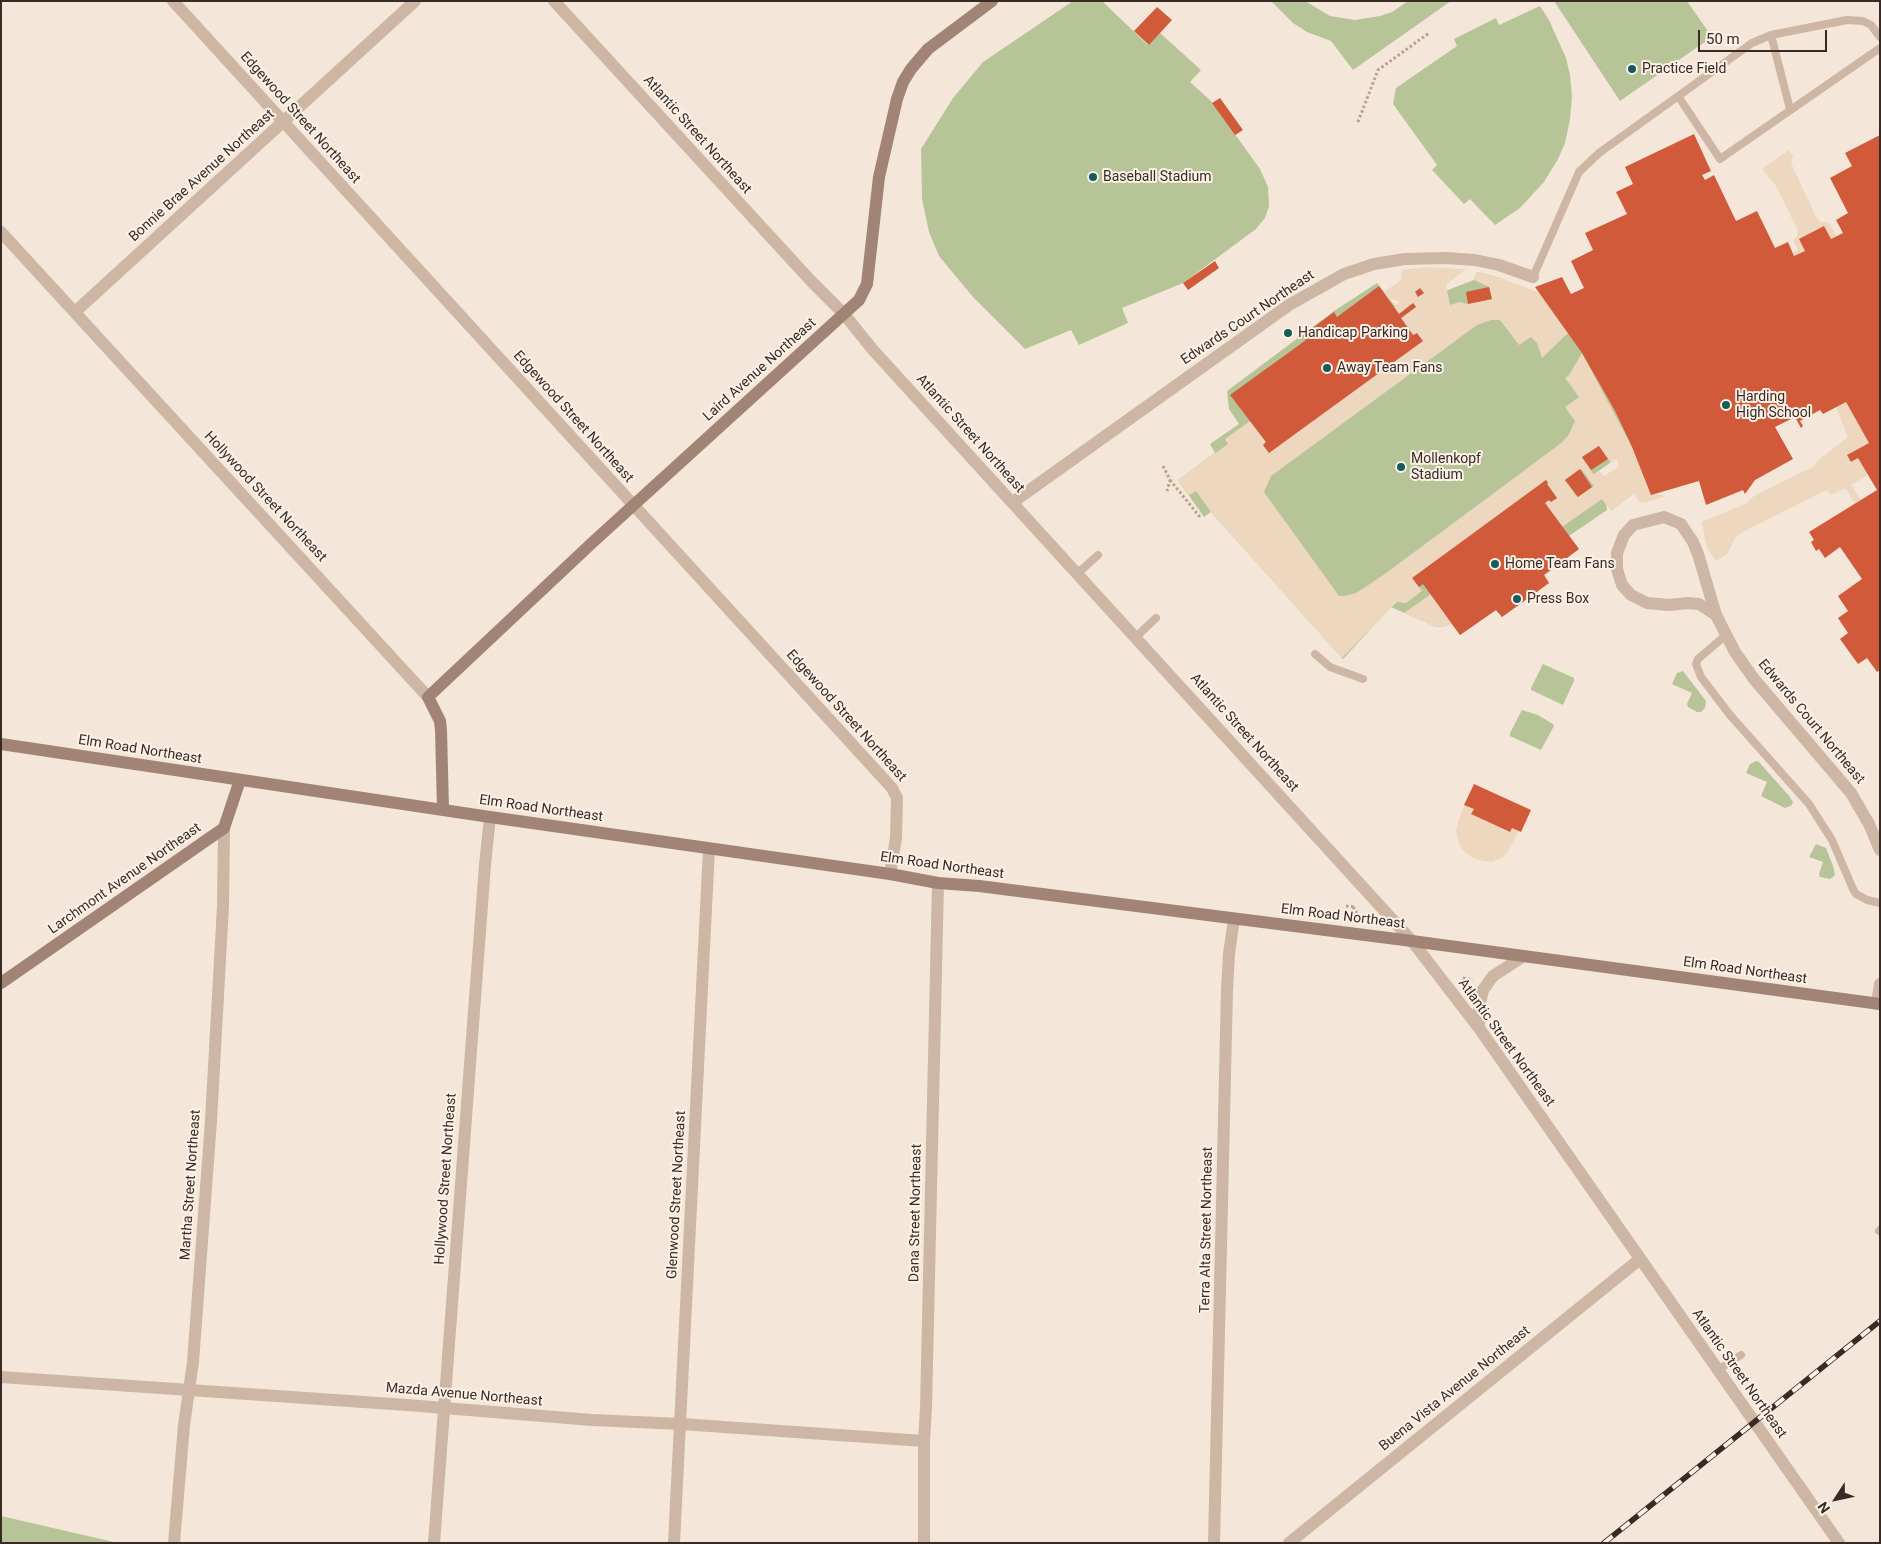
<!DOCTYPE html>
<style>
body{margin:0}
#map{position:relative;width:1881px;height:1544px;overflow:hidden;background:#f4e7d9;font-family:Roboto,sans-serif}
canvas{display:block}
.frame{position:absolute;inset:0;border:2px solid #382b26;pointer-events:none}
.north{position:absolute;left:1811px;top:1474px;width:50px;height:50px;-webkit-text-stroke:4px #fbf1e6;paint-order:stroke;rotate:235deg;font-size:14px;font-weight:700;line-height:20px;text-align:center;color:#382b26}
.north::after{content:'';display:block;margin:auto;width:18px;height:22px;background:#382b26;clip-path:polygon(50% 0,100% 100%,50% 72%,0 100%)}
.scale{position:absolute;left:1698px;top:30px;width:129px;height:22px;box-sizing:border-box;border:2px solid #382b26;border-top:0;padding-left:6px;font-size:15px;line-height:18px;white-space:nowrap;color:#382b26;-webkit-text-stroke:4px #fbf1e6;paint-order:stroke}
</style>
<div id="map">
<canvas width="1881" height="1544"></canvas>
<div class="frame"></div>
<div class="north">N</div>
<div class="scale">50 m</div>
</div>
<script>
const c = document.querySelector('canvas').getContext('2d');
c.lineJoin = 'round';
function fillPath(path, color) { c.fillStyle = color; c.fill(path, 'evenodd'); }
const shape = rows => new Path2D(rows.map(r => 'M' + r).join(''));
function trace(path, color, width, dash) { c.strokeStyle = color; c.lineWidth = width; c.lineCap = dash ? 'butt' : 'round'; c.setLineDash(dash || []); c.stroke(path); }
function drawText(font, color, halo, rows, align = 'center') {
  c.font = font + ' Roboto,sans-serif'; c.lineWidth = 4; c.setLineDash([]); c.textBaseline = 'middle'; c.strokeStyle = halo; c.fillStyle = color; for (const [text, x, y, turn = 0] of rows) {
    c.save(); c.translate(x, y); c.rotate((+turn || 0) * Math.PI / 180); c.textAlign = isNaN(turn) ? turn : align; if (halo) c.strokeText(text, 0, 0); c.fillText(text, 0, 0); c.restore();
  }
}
fillPath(shape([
 [1073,1,1102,1,1148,45,1160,33,1201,70,1190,82,1211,101,1260,169,1268,187,1269,206,1265,218,1256,229,1183,283,1122,308,1128,323,1079,345,1071,330,1025,349,973,297,939,256,929,232,922,199,921,149,953,98,983,62],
 [1271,1,1305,1,1330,16,1355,20,1380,16,1392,12,1408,1,1451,1,1353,70,1331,41,1307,32,1293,23],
 [1554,1,1687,1,1712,37,1620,101],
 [1540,6,1549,20,1566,58,1570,75,1572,97,1570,119,1565,143,1558,159,1544,182,1520,208,1495,225,1470,199,1464,204,1432,170,1437,165,1393,104,1396,88,1457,46,1454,39,1496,18,1499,25],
 [1477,272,1501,278,1571,333,1615,411,1632,447,1589,478,1606,504,1607,510,1569,536,1579,549,1544,575,1549,583,1534,594,1502,617,1496,610,1460,635,1451,623,1446,626,1436,627,1391,607,1343,659,1211,512,1204,517,1178,480,1215,453,1210,444,1239,424,1229,409,1227,391,1334,311,1377,283,1395,306,1420,288,1427,298,1474,280],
 [1543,664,1574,678,1574,681,1563,705,1531,690,1531,688],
 [1683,671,1706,701,1705,708,1701,712,1697,712,1688,707,1687,704,1692,693,1672,684,1677,673],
 [1522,710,1538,715,1553,724,1554,726,1541,750,1510,736,1510,733],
 [1756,761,1759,762,1790,797,1793,802,1791,806,1785,808,1761,796,1767,782,1746,773,1750,764],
 [1816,844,1826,848,1833,866,1835,875,1830,879,1820,877,1819,874,1823,862,1809,857],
 [1,1516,114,1542,113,1543,1,1543]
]), '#b7c498');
fillPath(shape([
 [1789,150,1793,156,1791,163,1816,217,1821,222,1830,223,1836,236,1831,239,1824,227,1800,239,1805,251,1794,256,1793,253,1798,250,1793,240,1797,237,1798,231,1776,186,1762,169],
 [1426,267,1466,269,1446,285,1450,305,1459,302,1468,304,1492,299,1489,287,1474,280,1477,272,1501,278,1545,295,1571,333,1567,334,1542,358,1537,343,1531,337,1519,345,1500,320,1491,320,1477,325,1271,476,1264,492,1339,596,1344,596,1356,593,1382,576,1560,444,1568,436,1575,421,1565,407,1579,397,1565,378,1569,375,1582,353,1632,447,1651,494,1667,496,1643,503,1640,502,1634,494,1611,511,1602,499,1562,527,1545,503,1549,500,1551,502,1557,498,1547,484,1548,483,1546,480,1413,578,1422,591,1406,603,1397,602,1342,658,1211,512,1196,491,1189,495,1178,480,1228,444,1225,439,1250,421,1266,442,1263,445,1269,453,1413,335,1401,318,1416,306,1413,304,1399,314,1394,307,1400,302,1393,299,1390,300,1384,292,1401,280,1402,270],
 [1599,446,1611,463,1616,459,1618,462,1618,467,1604,476,1599,471,1594,475,1582,457],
 [1581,469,1594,486,1577,497,1565,480],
 [1846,402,1869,443,1847,455,1851,461,1836,470,1858,458,1868,475,1851,485,1861,500,1855,503,1845,488,1831,495,1827,490,1743,532,1735,538,1727,554,1716,561,1706,546,1702,522,1747,503,1755,495,1815,466,1816,462,1848,437,1836,407],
 [1431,594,1451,622,1446,626,1436,627,1404,613],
 [1464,805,1474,809,1471,814,1509,832,1512,828,1519,831,1508,852,1503,857,1492,862,1483,861,1471,857,1462,849,1458,841,1456,829]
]), '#edd7bf');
fillPath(shape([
 [1157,7,1172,20,1149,45,1134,31],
 [1220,98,1243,130,1235,135,1212,103],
 [1694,134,1711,171,1702,175,1705,180,1714,175,1736,221,1757,211,1775,248,1788,242,1794,256,1805,251,1799,239,1824,226,1831,239,1843,233,1836,220,1848,213,1830,178,1852,166,1845,153,1880,135,1880,670,1877,672,1867,658,1858,664,1840,639,1848,633,1838,618,1848,611,1838,596,1862,579,1840,547,1825,558,1819,549,1816,551,1811,542,1814,540,1809,532,1877,490,1858,458,1851,462,1847,455,1869,443,1846,402,1823,414,1820,410,1800,421,1803,426,1801,428,1795,417,1775,427,1793,459,1755,480,1745,494,1743,490,1706,505,1699,481,1651,495,1632,447,1615,411,1582,353,1535,287,1562,277,1571,294,1584,288,1571,261,1593,250,1585,233,1627,214,1616,192,1633,184,1625,167],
 [1215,261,1219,268,1188,290,1183,283],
 [1379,286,1399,314,1413,303,1416,307,1401,318,1413,335,1417,333,1423,341,1269,453,1263,445,1266,442,1230,395,1306,340,1302,336,1334,312,1337,317],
 [1489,287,1492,299,1468,304,1466,292],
 [1420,288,1424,293,1418,297,1415,292],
 [1599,446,1608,459,1591,470,1582,457],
 [1580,469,1592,487,1578,497,1565,480],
 [1546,480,1548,483,1547,484,1557,498,1551,502,1549,500,1545,503,1579,549,1544,575,1549,583,1502,617,1496,610,1460,635,1423,584,1419,587,1412,578],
 [1474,784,1531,810,1521,832,1512,828,1510,832,1471,814,1474,809,1464,805]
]), '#d15a3a');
trace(shape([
 [1358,122,1378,70,1429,33],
 [1163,466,1170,480,1167,491],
 [1170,480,1200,517],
 [1346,906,1356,907],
 [1353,907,1358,915],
 [1463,978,1473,980]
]), '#b99f8e', 3, [2.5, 2.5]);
trace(shape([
 [1771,35,1790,109],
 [1678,96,1720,159,1880,48],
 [1533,277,1579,172,1599,153,1752,43,1771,35,1847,20,1863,21,1871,25,1880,37],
 [1078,573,1098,555],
 [1726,635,1698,659,1696,664,1701,677,1730,715,1809,804,1832,840,1853,889,1856,894,1867,900,1880,903],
 [1136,637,1156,618],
 [1315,654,1330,667,1363,679],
 [1879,1231,1880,1230],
 [1718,1370,1741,1355]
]), '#cdb6a4', 8);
trace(shape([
 [173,1,892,788,897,798,896,838,890,874],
 [554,1,811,281,844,314,873,350,1412,941,1479,1028,1839,1543],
 [1,232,428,697],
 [75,312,415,1],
 [1013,502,1289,305,1344,274,1374,264,1405,259,1445,258,1475,260,1499,265,1533,277],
 [1716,615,1699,604,1688,603,1669,605,1647,603,1631,595,1622,585,1617,569,1617,553,1624,535,1633,525,1664,517,1681,524,1693,542,1698,554,1716,615,1735,652,1754,679,1851,793,1869,824,1880,850],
 [1877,1004,1880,984],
 [1479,1028,1479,1008,1483,990,1493,976,1524,956],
 [1,1377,407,1405,592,1420,681,1424,924,1441],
 [174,1543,184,1425,193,1362,211,1121,223,906,224,828],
 [434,1543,485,865,490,817],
 [674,1543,709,849],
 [924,1543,924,1441,926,1408,938,883],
 [1214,1543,1227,990,1229,954,1234,919],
 [1289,1543,1640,1259]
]), '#cdb6a4', 12);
trace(shape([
 [1,744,490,817,890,874,938,883,979,886,1412,941,1880,1004],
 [443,809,441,730,440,721,428,697,593,542,859,300,867,284,879,177,897,99,903,82,911,69,928,49,992,1],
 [1,983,224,828,240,780]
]), '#a18475', 12);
const rail = shape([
 [1604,1543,1880,1321]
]);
trace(rail, '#382b26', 5.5);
trace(rail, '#fbf1e6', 4, [11]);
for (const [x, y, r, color] of [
 [1632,69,5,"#185b5d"],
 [1093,177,5,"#185b5d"],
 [1288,333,5,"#185b5d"],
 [1327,368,5,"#185b5d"],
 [1726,405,5,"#185b5d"],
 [1401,467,5,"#185b5d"],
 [1495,564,5,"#185b5d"],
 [1517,599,5,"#185b5d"]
]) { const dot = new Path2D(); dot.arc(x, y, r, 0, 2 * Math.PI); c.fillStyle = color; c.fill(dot); trace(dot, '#fbf1e6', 2); }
drawText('14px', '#382b26', '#fbf1e6', [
 ["Practice Field",1642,69],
 ["Baseball Stadium",1103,177],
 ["Handicap Parking",1298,333],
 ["Away Team Fans",1337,368],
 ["Harding",1736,397],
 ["High School",1736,413],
 ["Mollenkopf",1411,459],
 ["Stadium",1411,475],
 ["Home Team Fans",1505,564],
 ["Press Box",1527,599]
], 'left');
drawText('14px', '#382b26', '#fbf1e6', [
 ["Edgewood Street Northeast",300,118,48],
 ["Atlantic Street Northeast",697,135,48],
 ["Bonnie Brae Avenue Northeast",202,176,-42],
 ["Edwards Court Northeast",1248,318,-34],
 ["Laird Avenue Northeast",760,370,-42],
 ["Edgewood Street Northeast",573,417,48],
 ["Atlantic Street Northeast",970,434,48],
 ["Hollywood Street Northeast",265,497,47],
 ["Edgewood Street Northeast",846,716,48],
 ["Edwards Court Northeast",1811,722,50],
 ["Atlantic Street Northeast",1244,733,48],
 ["Elm Road Northeast",140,750,9],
 ["Elm Road Northeast",541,809,8],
 ["Elm Road Northeast",942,866,8],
 ["Larchmont Avenue Northeast",125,879,-35],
 ["Elm Road Northeast",1343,917,7],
 ["Elm Road Northeast",1745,971,8],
 ["Atlantic Street Northeast",1506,1043,54],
 ["Hollywood Street Northeast",446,1179,-86],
 ["Martha Street Northeast",191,1185,-86],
 ["Glenwood Street Northeast",677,1195,-87],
 ["Dana Street Northeast",916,1213,-89],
 ["Terra Alta Street Northeast",1207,1230,-89],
 ["Atlantic Street Northeast",1739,1374,55],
 ["Buena Vista Avenue Northeast",1455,1389,-39],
 ["Mazda Avenue Northeast",464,1395,5]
]);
</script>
